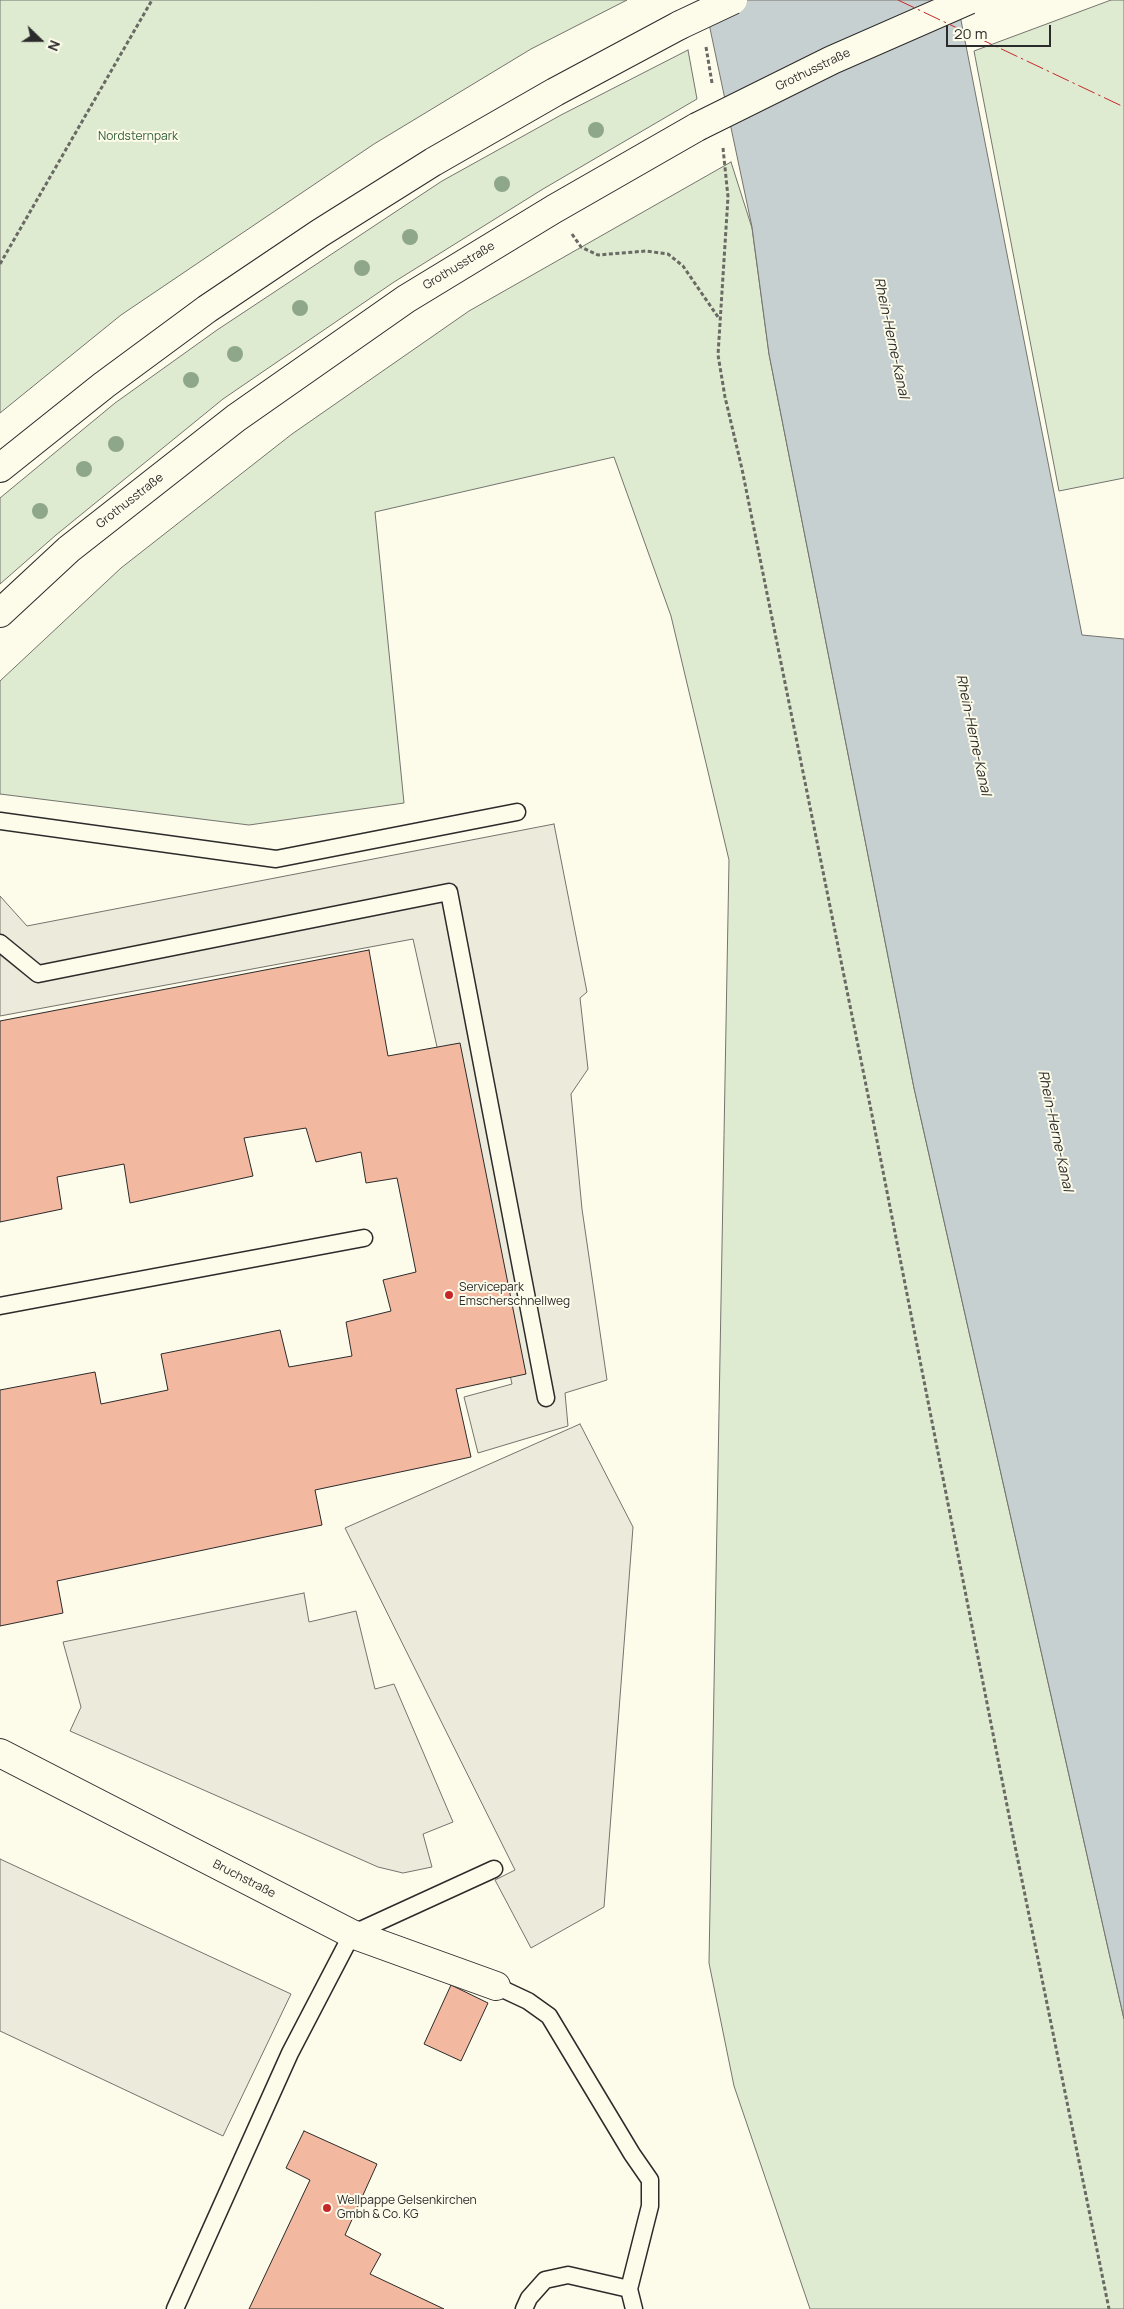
<!DOCTYPE html>
<meta charset="utf-8">
<style>
body{margin:0}
#map{position:relative;width:1124px;height:2309px;overflow:hidden;background:#fdfbea;font-family:Manrope,sans-serif}
canvas{display:block}
.north{position:absolute;left:15px;top:15px;width:50px;height:50px;-webkit-text-stroke:4px #fdfbea;paint-order:stroke;rotate:112deg;font-size:14px;font-weight:700;line-height:20px;text-align:center;color:#2b2b2b}
.north::after{content:'';display:block;margin:auto;width:18px;height:22px;background:#2b2b2b;clip-path:polygon(50% 0,100% 100%,50% 72%,0 100%)}
.scale{position:absolute;left:946px;top:25px;width:105px;height:22px;box-sizing:border-box;border:2px solid #2b2b2b;border-top:0;padding-left:6px;font-size:15px;line-height:18px;white-space:nowrap;color:#2b2b2b;-webkit-text-stroke:4px #fdfbea;paint-order:stroke}
</style>
<div id="map">
<canvas width="1124" height="2309"></canvas>
<div class="north">N</div>
<div class="scale">20 m</div>
</div>
<script>
const c = document.querySelector('canvas').getContext('2d');
c.lineJoin = 'round';
function fillPath(path, color) { c.fillStyle = color; c.fill(path, 'evenodd'); }
const shape = rows => new Path2D(rows.map(r => 'M' + r).join(''));
function trace(path, color, width, dash) { c.strokeStyle = color; c.lineWidth = width; c.lineCap = dash ? 'butt' : 'round'; c.setLineDash(dash || []); c.stroke(path); }
function drawText(font, color, halo, rows, align = 'center') {
  c.font = font + ' Manrope,sans-serif'; c.lineWidth = 4; c.setLineDash([]); c.textBaseline = 'middle'; c.strokeStyle = halo; c.fillStyle = color; for (const [text, x, y, turn = 0] of rows) {
    c.save(); c.translate(x, y); c.rotate((+turn || 0) * Math.PI / 180); c.textAlign = isNaN(turn) ? turn : align; if (halo) c.strokeText(text, 0, 0); c.fillText(text, 0, 0); c.restore();
  }
}
const green = shape([
 [0,0,627,0,531,49,374,144,121,315,0,413,0,0],
 [1111,0,1124,0,1124,478,1059,491,974,51,1111,0],
 [688,50,697,99,543,189,394,282,223,399,56,535,0,584,0,498,115,403,217,330,442,181,561,115,688,50],
 [731,162,752,228,769,354,914,1088,1124,2019,1124,2309,810,2309,734,2086,709,1963,729,860,671,616,614,457,375,512,404,803,249,825,0,794,0,681,121,568,292,434,469,311,731,162]
]);
fillPath(green, '#deebd1');
trace(green, '#74746e', 1);
const parking = shape([
 [554,824,587,992,580,998,588,1069,571,1094,582,1209,607,1380,565,1393,568,1426,478,1453,464,1397,512,1384,413,939,0,1016,0,896,27,926,554,824],
 [580,1424,633,1527,604,1907,531,1948,495,1880,515,1870,345,1528,580,1424],
 [304,1593,309,1622,356,1611,375,1689,394,1684,453,1822,423,1834,432,1867,403,1873,378,1867,70,1731,81,1707,63,1642,304,1593],
 [0,1859,291,1994,223,2136,0,2031,0,1859]
]);
fillPath(parking, '#eceadb');
trace(parking, '#74746e', 1);
const water = shape([
 [704,0,957,0,1082,635,1124,639,1124,2019,914,1088,769,354,752,227,704,0]
]);
fillPath(water, '#c7d0d0');
trace(water, '#74746e', 1);
const building = shape([
 [369,950,388,1056,460,1043,526,1374,456,1389,471,1457,315,1490,322,1525,57,1581,63,1613,0,1626,0,1390,95,1372,101,1404,168,1390,161,1354,280,1330,289,1367,352,1356,346,1322,391,1311,383,1280,416,1272,397,1178,366,1183,361,1152,316,1162,306,1128,244,1138,253,1176,130,1203,124,1164,57,1177,62,1209,0,1222,0,1021,369,950],
 [451,1985,488,2003,461,2061,424,2044,451,1985],
 [304,2131,377,2164,345,2235,381,2254,370,2274,444,2309,249,2309,310,2180,286,2168,304,2131]
]);
fillPath(building, '#f2b8a0');
trace(building, '#2b2b2b', 1);
const lane = shape([
 [0,821,276,859,517,812],
 [0,943,38,974,449,892,546,1398],
 [0,1306,364,1238],
 [496,1986,528,2001,549,2016,632,2154,650,2180,650,2206,629,2289,634,2309],
 [175,2309,290,2053,352,1934,494,1869],
 [524,2309,529,2298,545,2280,568,2275,629,2289]
]);
const street = shape([
 [0,1753,352,1934,496,1986]
]);
const secondary = shape([
 [0,468,104,385,207,309,320,233,433,162,555,92,680,25],
 [0,613,69,549,236,418,406,299,554,209,697,127]
]);
trace(lane, '#2b2b2b', 19);
trace(street, '#2b2b2b', 30);
trace(secondary, '#2b2b2b', 30);
trace(shape([
 [706,47,712,83],
 [723,148,728,197,718,355,725,397,742,469,872,1115,1013,1836,1109,2309],
 [572,234,581,247,598,255,646,251,668,254,683,266,718,317],
 [0,264,152,0]
]), '#6a6964', 3, [4, 2.5]);
trace(lane, '#fdfbea', 16);
trace(street, '#fdfbea', 28);
trace(secondary, '#fdfbea', 28);
const secondaryBridge = shape([
 [680,25,733,0],
 [697,127,832,60,969,0]
]);
trace(secondaryBridge, '#2b2b2b', 30, []);
trace(secondaryBridge, '#fdfbea', 28);
trace(shape([
 [898,0,1124,107]
]), '#c62828', 1, [18, 4, 2.5, 4]);
c.fillStyle = '#8ea78a';
for (const [x, y] of [
 [596,130],
 [502,184],
 [410,237],
 [362,268],
 [300,308],
 [235,354],
 [191,380],
 [116,444],
 [84,469],
 [40,511]
]) { c.beginPath(); c.arc(x, y, 8, 0, 2 * Math.PI); c.fill(); }
for (const [x, y, r, color] of [
 [449,1295,5,"#c62828"],
 [327,2208,5,"#c62828"]
]) { const dot = new Path2D(); dot.arc(x, y, r, 0, 2 * Math.PI); c.fillStyle = color; c.fill(dot); trace(dot, '#fdfbea', 2); }
drawText('12px', '#2b2b2b', '#fdfbea', [
 ["Grothusstraße",813,70,-26],
 ["Grothusstraße",459,266,-31],
 ["Grothusstraße",130,501,-38],
 ["Bruchstraße",244,1879,27]
]);
drawText('12px', '#34623c', '#fdfbea', [
 ["Nordsternpark",138,137]
]);
drawText('12px', '#2b2b2b', '#fdfbea', [
 ["Servicepark",459,1288],
 ["Emscherschnellweg",459,1302],
 ["Wellpappe Gelsenkirchen",337,2201],
 ["Gmbh & Co. KG",337,2215]
], 'left');
drawText('italic 14px', '#2b2b2b', '#fdfbea', [
 ["Rhein-Herne-Kanal",891,338,78],
 ["Rhein-Herne-Kanal",973,735,78],
 ["Rhein-Herne-Kanal",1055,1131,78]
]);
</script>
